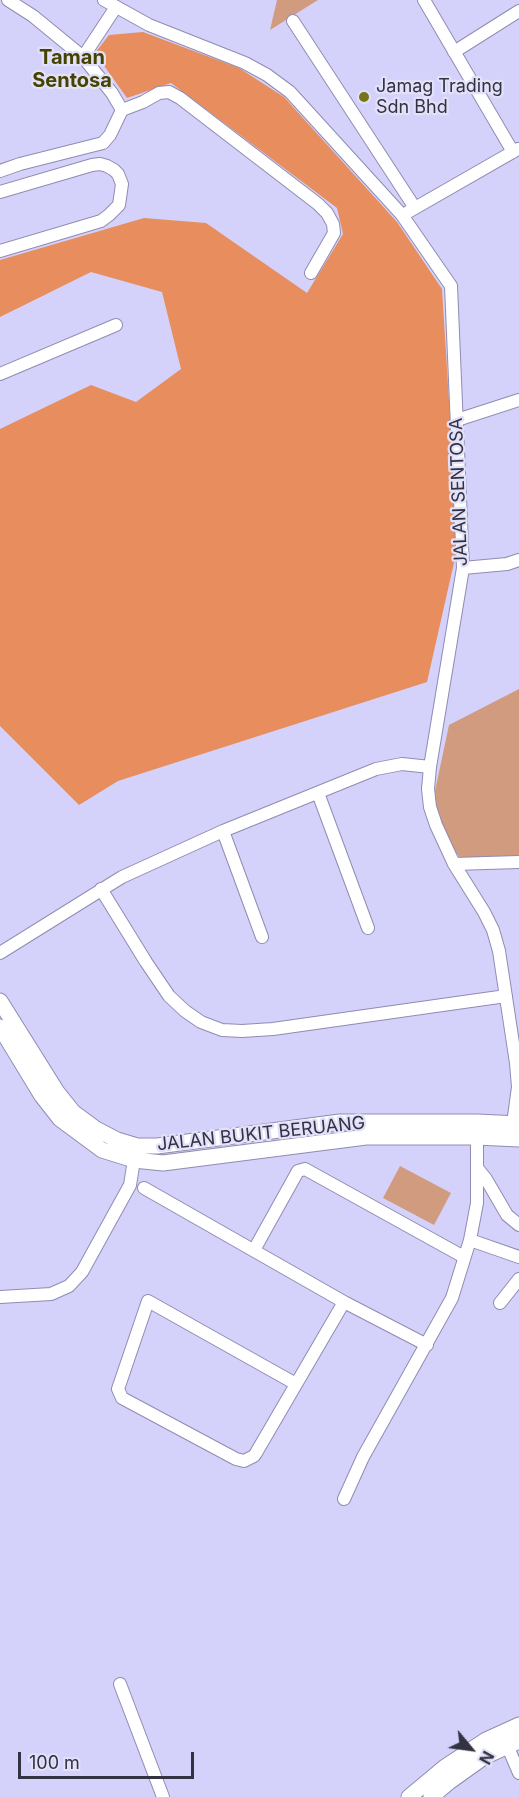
<!DOCTYPE html>
<style>
body{margin:0}
#map{position:relative;width:519px;height:1797px;overflow:hidden;background:#d4d2fa;font-family:Inter,sans-serif}
canvas{display:block}
.north{position:absolute;left:441px;top:1719px;width:60px;height:60px;-webkit-text-stroke:4px #e2e1f9;paint-order:stroke;rotate:119deg;font-size:16px;font-weight:700;line-height:24px;text-align:center;color:#333242}
.north::after{content:'';display:block;margin:auto;width:21px;height:27px;background:#333242;clip-path:polygon(50% 0,100% 100%,50% 72%,0 100%)}
.scale{position:absolute;left:18px;top:1752px;width:176px;height:27px;box-sizing:border-box;border:3px solid #333242;border-top:0;padding-left:8px;font-size:18px;line-height:21px;white-space:nowrap;color:#333242;-webkit-text-stroke:4px #e2e1f9;paint-order:stroke}
</style>
<div id="map">
<canvas width="519" height="1797"></canvas>
<div class="north">N</div>
<div class="scale">100 m</div>
</div>
<script>
const c = document.querySelector('canvas').getContext('2d');
c.lineJoin = 'round';
function fillPath(path, color) { c.fillStyle = color; c.fill(path, 'evenodd'); }
const shape = rows => new Path2D(rows.map(r => 'M' + r).join(''));
function trace(path, color, width, dash) { c.strokeStyle = color; c.lineWidth = width; c.lineCap = dash ? 'butt' : 'round'; c.setLineDash(dash || []); c.stroke(path); }
function drawText(font, color, halo, rows, align = 'center') {
  c.font = font + ' Inter,sans-serif'; c.lineWidth = 4.5; c.setLineDash([]); c.textBaseline = 'middle'; c.strokeStyle = halo; c.fillStyle = color; for (const [text, x, y, turn = 0] of rows) {
    c.save(); c.translate(x, y); c.rotate((+turn || 0) * Math.PI / 180); c.textAlign = isNaN(turn) ? turn : align; if (halo) c.strokeText(text, 0, 0); c.fillText(text, 0, 0); c.restore();
  }
}
fillPath(shape([
 [277,0,318,0,270,30],
 [519,689,519,858,460,858,438,825,435,791,449,725],
 [400,1166,451,1193,434,1225,383,1198]
]), '#d19b7f');
fillPath(shape([
 [143,32,239,68,284,97,397,222,442,289,458,545,427,682,118,781,79,805,0,726,0,429,91,385,136,402,181,369,162,292,91,272,0,317,0,260,144,218,206,223,307,293,343,234,337,208,171,83,127,98,95,53,109,35]
]), '#e78d5e');
const minor = shape([
 [104,0,149,25,245,63,267,75,290,92,402,215,451,286,463,568,430,767,428,789,430,807,436,825,454,864,484,912,493,930,499,951,516,1063,518,1087,512,1131],
 [424,0,513,152],
 [293,21,415,208],
 [454,52,519,11],
 [83,57,116,7],
 [122,110,143,102,159,93,169,92,180,98,318,204,327,213,333,224,334,233,311,273],
 [0,171,20,164,103,143,110,135,122,110,112,93,83,57,33,16,8,0],
 [0,192,92,165,100,164,107,166,114,170,118,174,122,184,119,205,109,215,101,221,0,251],
 [408,212,518,149],
 [0,374,116,325],
 [457,420,519,400],
 [463,568,507,564,519,560],
 [318,793,368,928],
 [223,831,262,937],
 [454,864,519,862],
 [101,889,146,962,169,996,185,1011,201,1022,222,1030,242,1031,273,1029,506,996],
 [0,953,122,877,223,831,376,769,402,764,430,767],
 [478,1169,486,1179,507,1215,519,1225],
 [144,1188,344,1302,427,1345],
 [470,1240,519,1257],
 [254,1250,298,1171,305,1169,464,1257],
 [0,1297,51,1294,69,1286,82,1272,130,1185,134,1160],
 [500,1303,519,1279],
 [296,1384,148,1301,118,1389,122,1398,236,1459,244,1461,254,1456,256,1453,344,1302],
 [344,1499,363,1457,452,1298,470,1240,477,1203,477,1129],
 [120,1684,163,1797],
 [507,1745,519,1773]
]);
const major = shape([
 [0,1001,57,1092,73,1112,96,1129,117,1140,137,1146,157,1146,340,1122,477,1122,519,1124],
 [0,1027,42,1096,60,1119,102,1150,134,1160,163,1163,366,1137,476,1137,519,1139],
 [409,1797,445,1767,486,1740,519,1725],
 [431,1797,449,1782,484,1757,519,1741]
]);
trace(minor, '#8f8cb2', 14);
trace(major, '#8f8cb2', 17);
trace(minor, '#fff', 12);
trace(major, '#fff', 15);
for (const [x, y, r, color] of [
 [364,97,6,"#777419"]
]) { const dot = new Path2D(); dot.arc(x, y, r, 0, 2 * Math.PI); c.fillStyle = color; c.fill(dot); trace(dot, '#e2e1f9', 2); }
drawText('18px', '#333242', '#e2e1f9', [
 ["Jamag Trading",376,87],
 ["Sdn Bhd",376,108]
], 'left');
drawText('18px', '#333242', '#e2e1f9', [
 ["JALAN SENTOSA",459,492,-92],
 ["JALAN BUKIT BERUANG",261,1134,-6]
]);
drawText('bold 20px', '#454300', '#e2e1f9', [
 ["Taman",72,58],
 ["Sentosa",72,81]
]);
</script>
